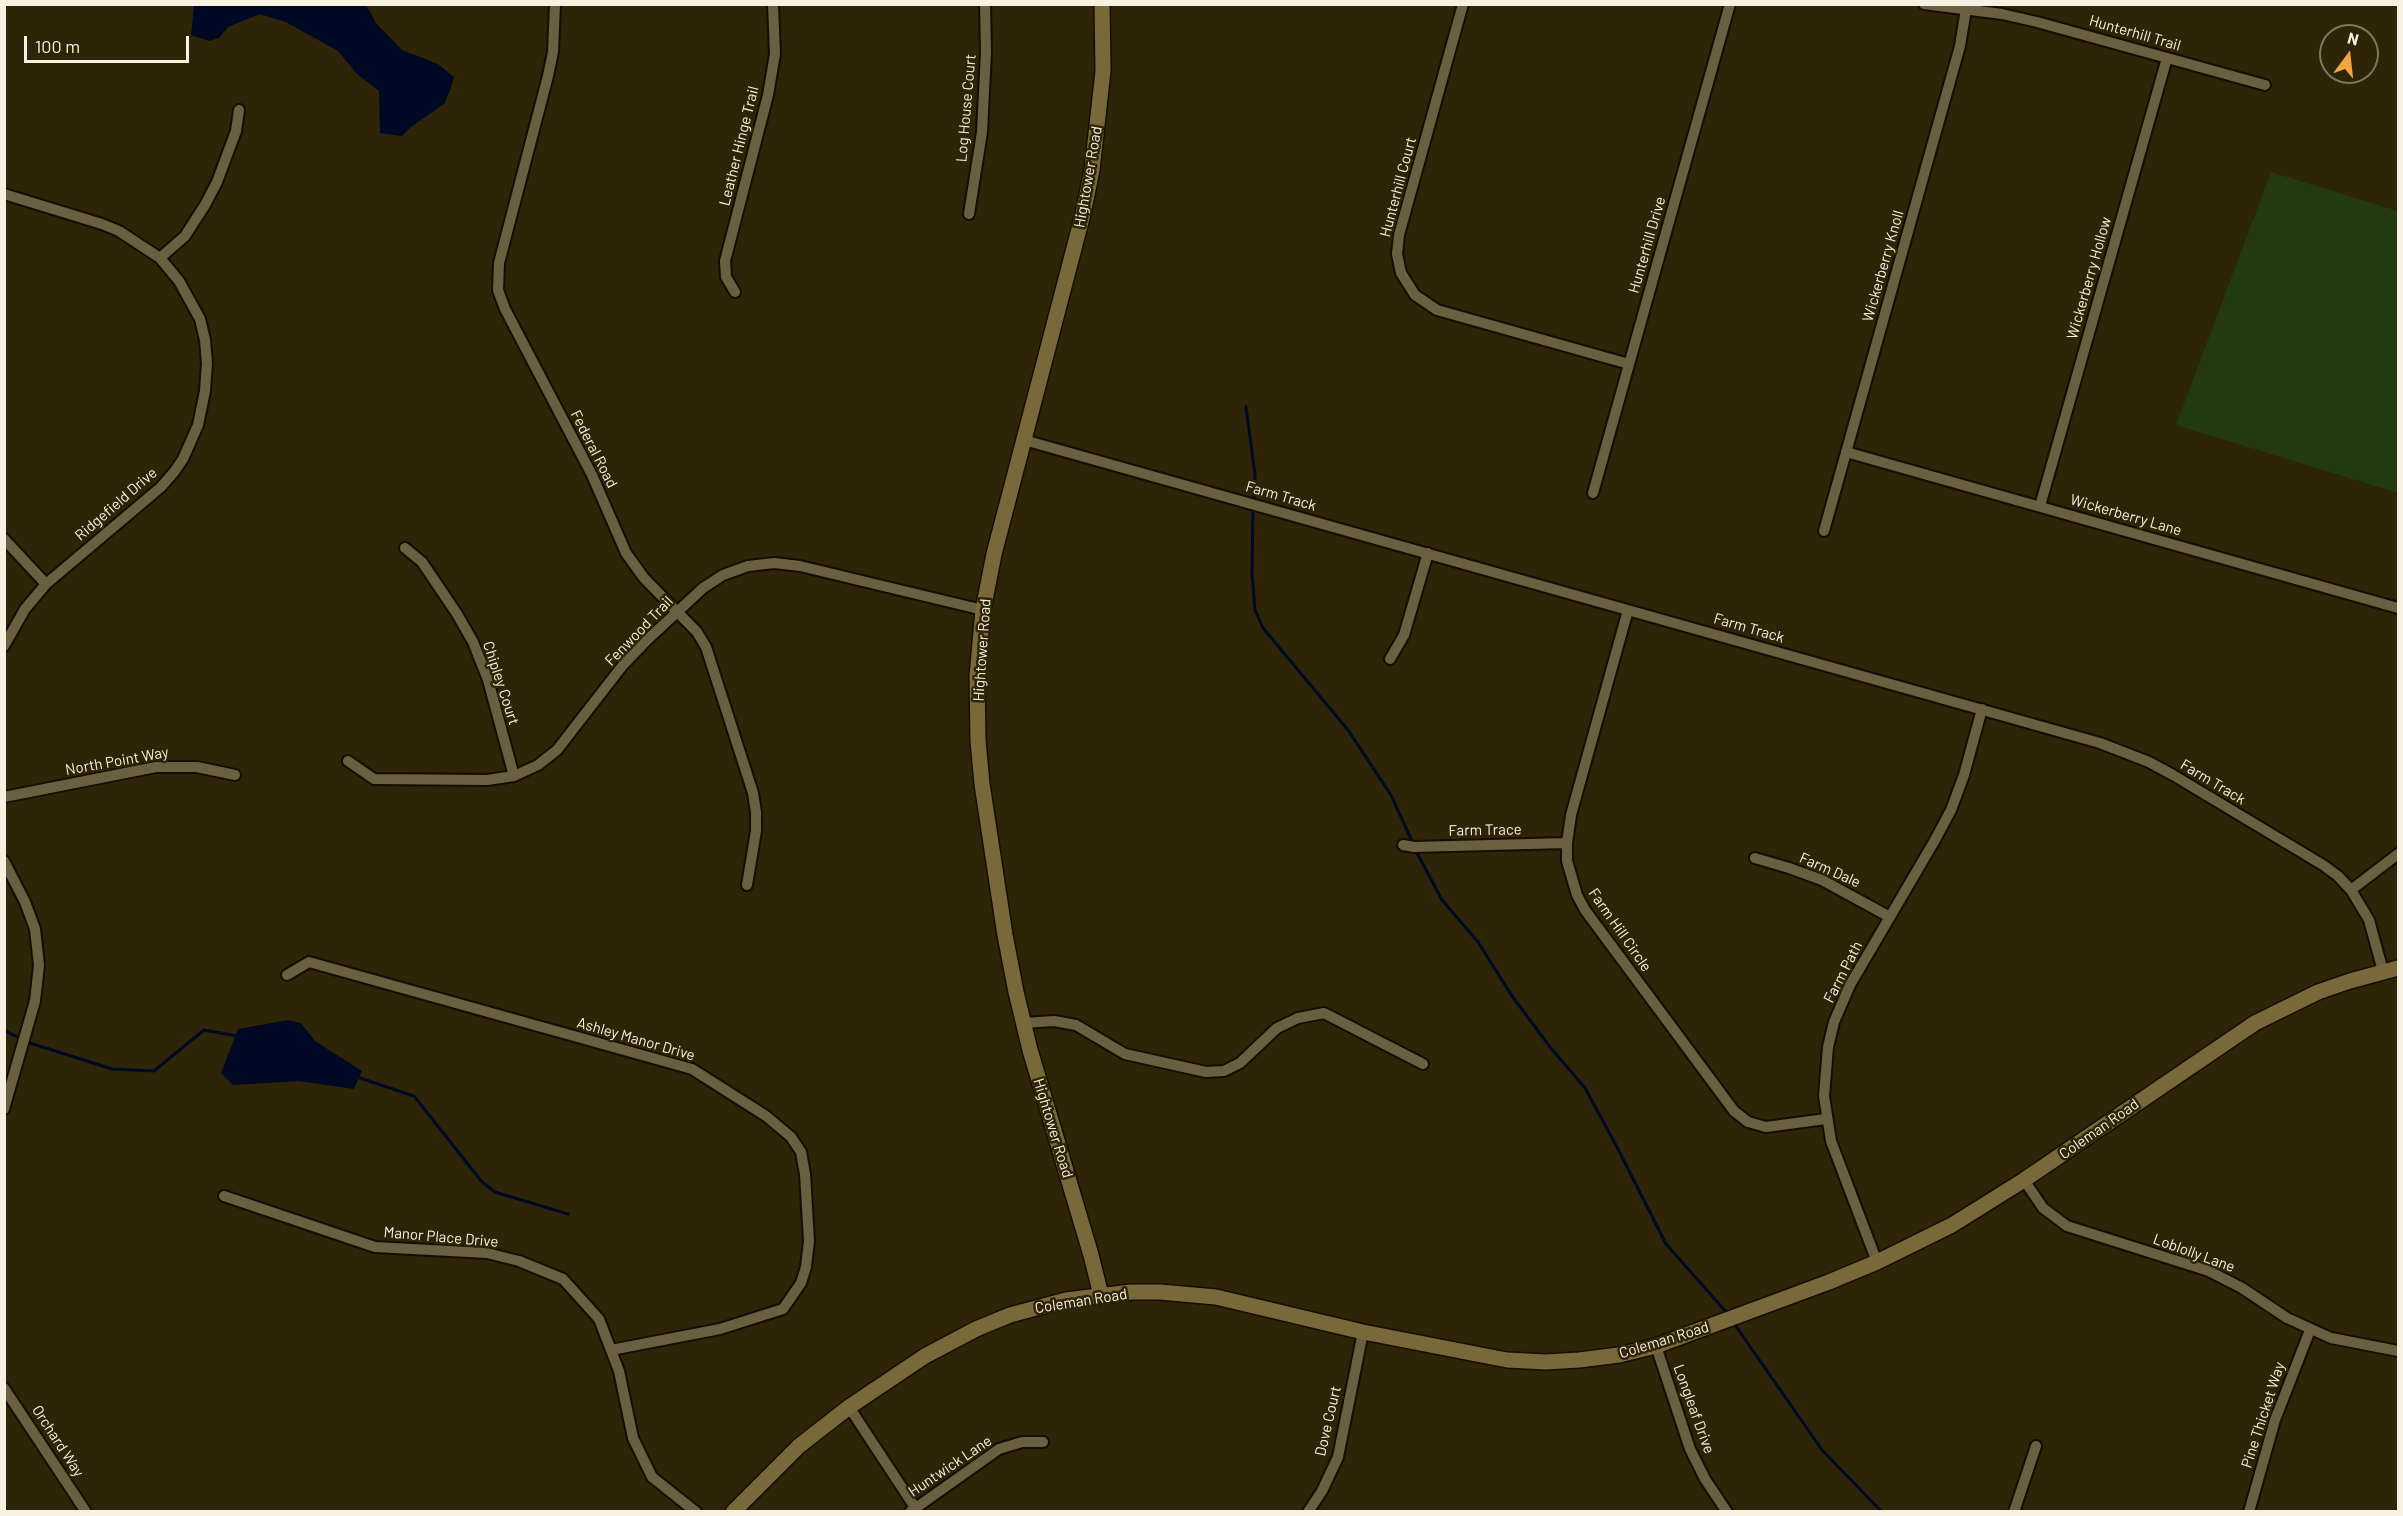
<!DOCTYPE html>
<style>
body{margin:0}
#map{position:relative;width:2403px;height:1516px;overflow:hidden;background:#2e2407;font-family:Barlow,sans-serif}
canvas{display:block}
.frame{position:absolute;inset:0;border:6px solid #f8f1e1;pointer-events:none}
.north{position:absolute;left:2319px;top:24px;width:60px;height:60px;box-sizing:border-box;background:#2e2407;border:2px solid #7f765e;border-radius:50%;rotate:15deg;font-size:16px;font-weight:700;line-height:24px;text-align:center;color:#f8f1e1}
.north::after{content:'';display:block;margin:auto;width:21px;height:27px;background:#f2a540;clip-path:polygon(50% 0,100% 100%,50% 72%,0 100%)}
.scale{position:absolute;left:24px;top:36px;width:165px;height:27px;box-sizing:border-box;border:3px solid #f8f1e1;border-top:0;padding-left:8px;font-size:18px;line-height:21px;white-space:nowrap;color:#f8f1e1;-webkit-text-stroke:4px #2e2407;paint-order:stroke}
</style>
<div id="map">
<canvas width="2403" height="1516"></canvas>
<div class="frame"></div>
<div class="north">N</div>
<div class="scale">100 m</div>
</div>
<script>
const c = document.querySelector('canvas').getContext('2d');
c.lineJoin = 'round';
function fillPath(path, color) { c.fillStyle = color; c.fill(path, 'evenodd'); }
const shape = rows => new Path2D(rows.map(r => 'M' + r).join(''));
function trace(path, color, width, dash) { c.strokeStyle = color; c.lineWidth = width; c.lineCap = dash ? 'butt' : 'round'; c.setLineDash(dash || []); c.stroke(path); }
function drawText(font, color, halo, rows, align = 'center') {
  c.font = font + ' Barlow,sans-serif'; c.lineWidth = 5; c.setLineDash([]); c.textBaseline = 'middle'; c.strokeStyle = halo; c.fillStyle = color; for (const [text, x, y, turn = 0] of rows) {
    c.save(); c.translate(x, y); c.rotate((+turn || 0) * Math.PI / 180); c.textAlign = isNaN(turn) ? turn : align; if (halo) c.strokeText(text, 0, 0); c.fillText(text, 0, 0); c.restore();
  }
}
fillPath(shape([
 [2271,172,2398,211,2398,493,2176,425]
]), '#223a0d');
fillPath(shape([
 [194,5,366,5,376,23,402,50,438,64,454,77,451,88,444,104,411,127,402,136,380,133,379,91,357,74,338,51,286,22,260,14,228,27,219,38,209,41,191,35],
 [288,1020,301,1023,315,1041,362,1071,354,1089,298,1081,233,1085,221,1073,238,1029]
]), '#000923');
trace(shape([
 [1246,407,1255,475,1254,501],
 [1253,507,1252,573,1255,610,1263,628,1348,730,1391,795,1413,843],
 [1415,849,1442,900,1478,942,1512,996,1550,1047,1585,1088,1618,1149,1666,1244,1728,1314],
 [4,1030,21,1039],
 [27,1042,112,1069,154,1071,204,1030,237,1036],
 [357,1077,414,1096,482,1182,495,1192,568,1214],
 [1733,1322,1822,1450,1882,1512]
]), '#000923', 3);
const street = shape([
 [555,4,553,52,548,76,499,263,498,290,505,309,592,475,626,553,644,578,697,632,706,647,753,793,756,812,756,831,747,885],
 [1463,4,1399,235,1397,254,1401,273,1415,295,1437,310,1629,364],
 [1924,4,2002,14,2037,22,2265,85],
 [4,194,102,224,119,231,160,258,179,281,200,319,205,340,207,363,205,391,198,425,183,459,174,472,161,487,46,584,25,609,4,646],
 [969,214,982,132,986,52,985,4],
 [160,258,185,236,205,205,217,182,236,131,239,110],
 [735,292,726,277,725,261,768,95,775,54,773,4],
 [1024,440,2100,743,2149,762,2173,775,2323,865,2338,876,2351,890,2369,920,2383,971],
 [1846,452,2398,608],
 [1593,493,1730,4],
 [2040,506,2167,58],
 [1824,531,1960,46,1966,9],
 [4,539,46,584],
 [405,548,422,562,457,614,473,642,488,680,514,776],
 [1628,610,1571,815,1567,843,1567,861,1577,895,1585,910,1734,1111,1748,1122,1766,1127,1826,1119],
 [1390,659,1404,635,1428,553],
 [348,761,374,779,487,780,514,776,538,765,557,750,623,665,647,640,703,588,723,575,748,566,774,563,800,566,983,610],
 [4,797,156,767,197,767,235,775],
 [1403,845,1414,847,1567,843],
 [1755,858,1789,868,1822,880,1890,917],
 [4,861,25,902,35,929,39,965,35,1001,4,1109],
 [2351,890,2398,854],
 [287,975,309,962,692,1069,766,1116,791,1137,801,1152,805,1174,809,1241,806,1267,801,1283,783,1309,720,1329,611,1350],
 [1024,1023,1054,1021,1076,1025,1125,1054,1206,1072,1224,1071,1240,1063,1277,1028,1298,1018,1324,1013,1423,1064],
 [2024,1180,2043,1208,2067,1226,2209,1271,2242,1288,2287,1318,2331,1338,2398,1351],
 [224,1196,375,1247,487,1253,519,1261,563,1279,599,1319,619,1371,633,1438,652,1477,696,1512],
 [1877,1262,1831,1141,1824,1096,1828,1047,1834,1022,1850,985,1935,840,1951,810,1964,775,1982,709],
 [1656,1346,1690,1449,1705,1479,1727,1512],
 [4,1388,86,1512],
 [849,1407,918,1512],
 [910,1512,999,1449,1022,1442,1043,1442],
 [1308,1512,1322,1491,1338,1457,1363,1332],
 [2014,1512,2036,1446],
 [2249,1512,2275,1420,2310,1330]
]);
const secondary = shape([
 [1101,1295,1091,1255,1030,1050,1016,992,1005,935,982,784,978,741,977,676,983,610,994,554,1083,214,1092,170,1103,71,1102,4],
 [733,1512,799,1446,849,1407,925,1356,976,1329,1010,1315,1066,1300,1131,1292,1160,1292,1216,1297,1363,1332,1507,1360,1546,1362,1579,1360,1619,1355,1656,1346,1829,1282,1877,1262,1952,1225,2024,1180,2255,1023,2318,992,2350,981,2398,968]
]);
trace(street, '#150d00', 14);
trace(secondary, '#150d00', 18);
trace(street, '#6a5f41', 10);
trace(secondary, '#79693a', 15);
drawText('15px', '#f8f1e1', '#2e2407', [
 ["Hunterhill Trail",2135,33,16],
 ["Log House Court",966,108,-85],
 ["Leather Hinge Trail",739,146,-76],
 ["Hightower Road",1088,177,-80],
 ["Hunterhill Court",1398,187,-75],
 ["Hunterhill Drive",1647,245,-74],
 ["Wickerberry Knoll",1883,266,-74],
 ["Wickerberry Hollow",2089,278,-74],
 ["Federal Road",594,449,63],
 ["Farm Track",1281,496,16],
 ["Ridgefield Drive",116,504,-41],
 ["Wickerberry Lane",2126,515,16],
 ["Farm Track",1749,628,16],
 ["Fenwood Trail",639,631,-46],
 ["Hightower Road",982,650,-86],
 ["Chipley Court",501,683,72],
 ["North Point Way",117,761,-10],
 ["Farm Track",2213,782,31],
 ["Farm Trace",1485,830,-1],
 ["Farm Dale",1830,870,24],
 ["Farm Hill Circle",1620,930,55],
 ["Farm Path",1843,972,-63],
 ["Ashley Manor Drive",636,1039,16],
 ["Hightower Road",1053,1128,73],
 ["Coleman Road",2099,1129,-35],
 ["Manor Place Drive",441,1237,5],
 ["Loblolly Lane",2194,1253,20],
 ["Coleman Road",1081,1301,-9],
 ["Coleman Road",1664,1340,-17],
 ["Longleaf Drive",1694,1409,70],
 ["Pine Thicket Way",2263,1415,-72],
 ["Dove Court",1328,1421,-77],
 ["Orchard Way",58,1441,57],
 ["Huntwick Lane",950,1466,-34]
]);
</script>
